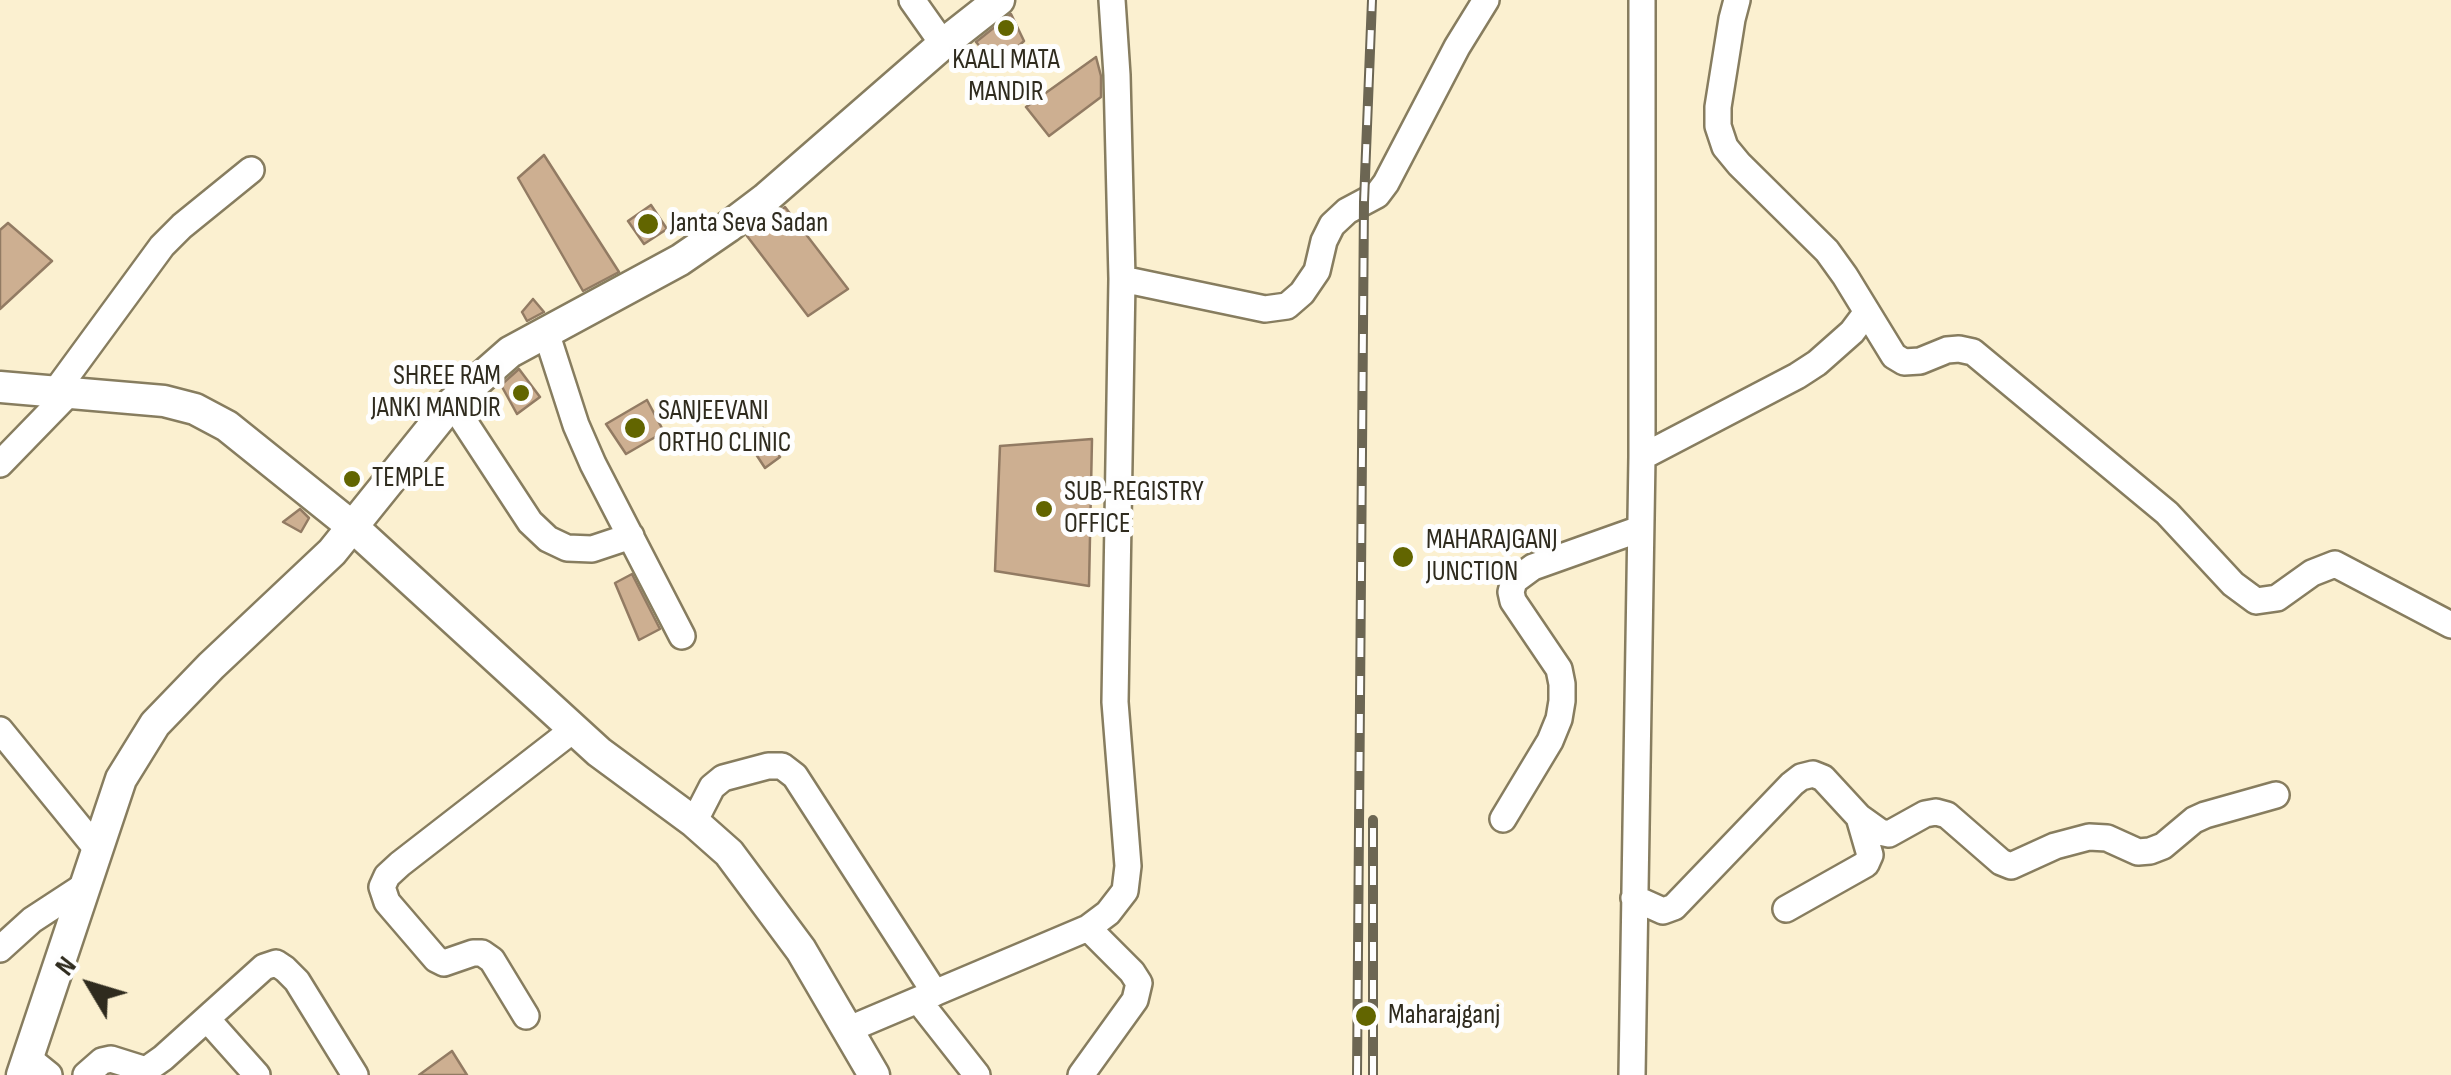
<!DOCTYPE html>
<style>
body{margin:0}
#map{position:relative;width:2451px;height:1075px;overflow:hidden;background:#fbf0d0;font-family:"Sofia Sans Condensed",sans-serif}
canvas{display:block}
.north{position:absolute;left:40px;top:935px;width:100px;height:100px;-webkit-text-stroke:8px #fefefe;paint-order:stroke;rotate:308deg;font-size:28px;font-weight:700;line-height:40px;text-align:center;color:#2f2b1e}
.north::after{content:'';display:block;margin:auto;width:35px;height:45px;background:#2f2b1e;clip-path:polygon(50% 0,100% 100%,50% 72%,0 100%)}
</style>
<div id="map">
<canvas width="2451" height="1075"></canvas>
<div class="north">N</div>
</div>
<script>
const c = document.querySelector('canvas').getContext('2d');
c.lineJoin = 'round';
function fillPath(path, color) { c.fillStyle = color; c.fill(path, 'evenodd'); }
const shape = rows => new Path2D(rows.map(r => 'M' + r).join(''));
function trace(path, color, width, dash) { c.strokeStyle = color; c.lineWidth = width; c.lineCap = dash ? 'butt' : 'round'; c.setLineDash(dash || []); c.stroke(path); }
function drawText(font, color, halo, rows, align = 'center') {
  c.font = font + ' "Sofia Sans Condensed",sans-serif'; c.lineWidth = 10; c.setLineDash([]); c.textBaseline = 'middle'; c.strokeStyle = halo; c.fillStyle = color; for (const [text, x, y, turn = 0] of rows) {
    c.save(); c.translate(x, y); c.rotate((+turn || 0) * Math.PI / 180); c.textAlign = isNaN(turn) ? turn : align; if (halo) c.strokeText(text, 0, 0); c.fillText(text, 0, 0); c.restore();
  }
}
const building = shape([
 [1011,14,1024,41,997,66,976,42,1011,14],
 [1096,57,1101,76,1101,97,1049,136,1026,107,1096,57],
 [544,155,619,272,583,291,518,178,544,155],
 [651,205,667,229,644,244,628,221,651,205],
 [785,207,848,289,808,316,747,236,785,207],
 [8,223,52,261,0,309,0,230,8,223],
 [533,299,544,312,527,321,522,312,533,299],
 [519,369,540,397,517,414,501,385,519,369],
 [647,400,664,432,626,454,606,424,647,400],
 [763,428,780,457,765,468,746,439,763,428],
 [1092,439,1089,586,995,571,1000,446,1092,439],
 [300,509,309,518,301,532,283,522,300,509],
 [632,574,660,629,639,640,615,583,632,574],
 [452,1051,467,1075,419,1075,452,1051]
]);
fillPath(building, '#cdaf91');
trace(building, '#927b63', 2.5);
const minor = shape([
 [912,0,943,44],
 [1737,0,1732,19,1718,107,1718,126,1725,147,1739,164,1827,251,1845,276,1894,356,1904,362,1920,361,1947,350,1959,349,1973,352,2167,513,2233,584,2256,601,2277,598,2312,573,2335,564,2451,625],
 [1122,279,1265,309,1287,306,1302,293,1317,271,1324,241,1332,225,1347,211,1377,195,1386,183,1457,47,1486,0],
 [546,332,576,425,593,464,682,636],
 [55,392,162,246,182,226,251,170],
 [452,403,530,522,548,539,567,548,592,549,631,536],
 [1642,457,1797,376,1817,363,1852,332,1867,312],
 [0,464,69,393],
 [0,730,97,849],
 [1503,819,1550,741,1559,719,1562,701,1562,684,1559,669,1513,601,1511,592,1514,581,1533,567,1640,529],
 [694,822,712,787,723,778,768,766,782,766,795,776,935,993],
 [1634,898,1663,911,1674,907,1792,784,1801,777,1813,774,1823,778,1859,817,1880,832,1889,834,1925,814,1936,812,1947,815,2001,862,2011,866,2055,846,2089,837,2107,838,2138,852,2150,851,2163,846,2194,820,2205,815,2276,795],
 [1786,909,1866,864,1870,855,1859,817],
 [0,949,32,920,84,886],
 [918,1000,977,1075],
 [526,1016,492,960,482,953,473,953,444,963,436,959,387,902,382,887,387,876,400,864,574,729],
 [207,1019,257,1075],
 [847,1030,1088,928,1108,913,1125,891,1128,866,1115,702,1122,279,1117,75,1112,0],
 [28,1058,49,1075],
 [86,1075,102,1061,111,1059,146,1070,163,1058,264,967,276,963,285,969,297,981,355,1075],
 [1081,1075,1135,1000,1139,983,1132,972,1088,928],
 [1632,1075,1642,457,1642,0]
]);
const tertiary = shape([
 [0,387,164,401,195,409,227,426,354,528,599,752,694,822,729,853,801,950,874,1075],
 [22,1075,121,779,155,724,211,666,332,552,452,403,510,352,680,260,728,227,765,199,943,44,999,0]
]);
trace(minor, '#877d5f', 30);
trace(tertiary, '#877d5f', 35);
trace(minor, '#fff', 25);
trace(tertiary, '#fff', 30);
const rail = shape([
 [1357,1075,1364,202,1372,0],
 [1373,1075,1373,820]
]);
trace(rail, '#6c6653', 10);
trace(rail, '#fefefe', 6, [19]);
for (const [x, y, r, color] of [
 [1006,28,10,"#626500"],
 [648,224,12,"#626500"],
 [521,393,10,"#626500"],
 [635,428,12,"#626500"],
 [352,479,10,"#626500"],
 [1044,509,10,"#626500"],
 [1403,557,12,"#626500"],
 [1366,1016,12,"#626500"]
]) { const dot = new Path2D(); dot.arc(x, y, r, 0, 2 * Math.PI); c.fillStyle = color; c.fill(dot); trace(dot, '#fefefe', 4); }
drawText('28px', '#2f2b1e', '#fefefe', [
 ["KAALI MATA",1006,61,"center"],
 ["MANDIR",1006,93,"center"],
 ["Janta Seva Sadan",670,224],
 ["SHREE RAM",501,377,"right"],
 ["JANKI MANDIR",501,409,"right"],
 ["SANJEEVANI",658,412],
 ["ORTHO CLINIC",658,444],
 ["TEMPLE",372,479],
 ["SUB-REGISTRY",1064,493],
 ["OFFICE",1064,525],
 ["MAHARAJGANJ",1426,541],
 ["JUNCTION",1426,573],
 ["Maharajganj",1388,1016]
], 'left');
</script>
